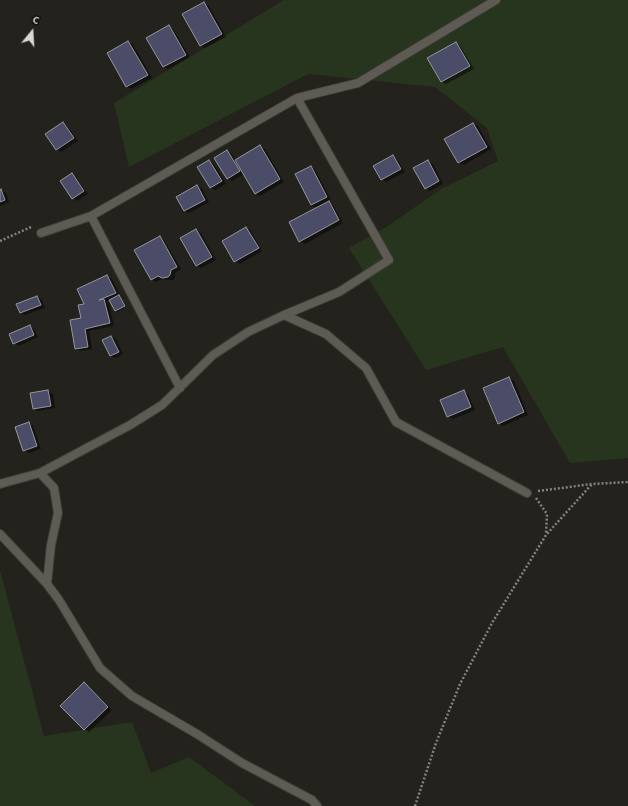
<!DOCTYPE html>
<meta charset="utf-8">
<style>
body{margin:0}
#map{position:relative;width:628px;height:806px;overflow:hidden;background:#24221c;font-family:"Alegreya Sans",sans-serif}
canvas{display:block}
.north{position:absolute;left:12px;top:12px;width:40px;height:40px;-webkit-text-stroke:3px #0d0c09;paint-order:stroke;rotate:18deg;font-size:11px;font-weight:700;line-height:16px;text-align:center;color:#dad9d5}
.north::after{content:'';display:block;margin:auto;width:14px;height:18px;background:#dad9d5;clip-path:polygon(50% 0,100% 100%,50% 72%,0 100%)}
</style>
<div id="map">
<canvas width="628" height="806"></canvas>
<div class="north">С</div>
</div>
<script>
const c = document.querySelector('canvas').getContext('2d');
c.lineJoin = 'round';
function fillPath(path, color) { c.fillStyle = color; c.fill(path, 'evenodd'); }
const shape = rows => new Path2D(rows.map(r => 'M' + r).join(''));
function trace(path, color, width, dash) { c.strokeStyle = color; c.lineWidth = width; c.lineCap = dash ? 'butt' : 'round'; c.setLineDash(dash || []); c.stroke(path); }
fillPath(shape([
 [284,0,628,0,628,458,570,463,503,347,426,370,349,248,388,226,441,189,498,161,487,128,435,87,308,74,129,167,114,103],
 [0,570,44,736,132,722,151,773,189,757,255,806,0,806]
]), '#27351e');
fillPath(shape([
 [204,3,209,6,226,37,205,48,201,46],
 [169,26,173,29,190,57,168,69,164,67],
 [128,42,133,44,152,78,131,89,127,87,108,53],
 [456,43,460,46,474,69,446,84,442,82,429,59],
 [63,123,67,126,78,141,61,152,57,149],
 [473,124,478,126,491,149,464,165,459,163,446,140],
 [260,146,265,149,284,182,260,196,255,193,244,174,232,181,228,178,227,152,232,154,236,161],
 [393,156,397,159,405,172,386,182,382,179],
 [209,161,214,164,226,184,215,190,210,187],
 [428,161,433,164,443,184,430,191,425,188],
 [311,167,315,170,331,200,328,201,333,205,343,223,305,244,300,241,317,208,311,205],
 [72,174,76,177,88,194,77,201,73,198],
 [197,186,202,189,209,202,189,213,185,211,177,197],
 [1,190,6,193,9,202,0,206,0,191],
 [246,228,251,231,262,251,240,264,235,261],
 [196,230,201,233,216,260,201,268,196,265],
 [160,237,164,240,181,269,175,273,175,278,173,280,167,280,164,278,156,282,151,279],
 [107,276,112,279,126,307,117,312,115,311,110,300,106,302,109,303,114,326,89,331,92,349,81,351,76,349,85,305],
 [37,297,42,300,45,308,25,315,21,313],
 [30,327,34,329,38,337,19,346,14,343],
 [111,337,116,339,123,354,115,358,110,356],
 [509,378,514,381,528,415,503,426,499,423],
 [48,391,53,394,55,408,38,411,34,408,32,394],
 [464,392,468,394,475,410,453,419,448,416],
 [29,423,33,426,41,449,29,453,24,450],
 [85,684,89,686,112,710,89,732,84,729]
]), '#0007');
const building = shape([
 [204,2,222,34,200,46,182,14,204,2],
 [169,25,186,55,163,67,146,38,169,25],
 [128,41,148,75,126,87,107,53,128,41],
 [456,42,470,66,441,82,427,58,456,42],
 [63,122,74,138,56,150,45,134,63,122],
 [473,123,487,147,458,163,444,139,473,123],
 [260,145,280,179,255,194,235,160,260,145],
 [227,150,240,171,227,179,214,158,227,150],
 [393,155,401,169,381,180,373,166,393,155],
 [209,160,222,181,210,188,197,167,209,160],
 [428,160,439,181,425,189,413,168,428,160],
 [311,166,327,197,311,205,295,174,311,166],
 [72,173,84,191,72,199,60,181,72,173],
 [197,185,205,200,184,211,176,197,197,185],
 [1,189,5,200,0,202,0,190,1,189],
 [329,201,339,220,299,242,289,222,329,201],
 [246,227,259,248,234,262,222,241,246,227],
 [196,229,212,257,196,266,180,238,196,229],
 [160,236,177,267,171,270,170,275,168,277,162,278,158,276,151,280,134,250,160,236],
 [107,275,116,293,99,300,104,299,110,323,85,329,88,347,75,349,70,320,81,318,78,305,84,304,77,289,107,275],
 [119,295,125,306,115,311,109,300,119,295],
 [37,296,41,305,20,313,16,304,37,296],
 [30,325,34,335,13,344,9,334,30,325],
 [111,336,119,352,110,356,102,340,111,336],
 [509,377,524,412,498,424,483,388,509,377],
 [48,390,51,406,33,409,30,393,48,390],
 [464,390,471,407,447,417,440,400,464,390],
 [29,422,37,446,23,451,15,427,29,422],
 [84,682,108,707,84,730,60,706,84,682]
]);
fillPath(building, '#4b4c67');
trace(building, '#95969e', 1);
const lane = shape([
 [297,98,358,83,496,0],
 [41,233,91,216],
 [180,388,91,216,297,98,389,260,339,292,284,315],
 [40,473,54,488,58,513,51,545,47,584,59,600,100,668,132,696,197,734,242,763,312,800,317,806],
 [0,484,40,473,130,425,162,405,213,355,248,332,284,315,326,334,366,368,396,422,527,493],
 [0,534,47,584]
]);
trace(lane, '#3f3c38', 10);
trace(shape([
 [0,241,31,227],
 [538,491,592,484,628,482],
 [536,498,547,514,546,534],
 [415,806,436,743,460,684,492,623,546,535,592,484]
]), '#83827d', 2.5, [2, 2]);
trace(lane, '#5e5b54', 8);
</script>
